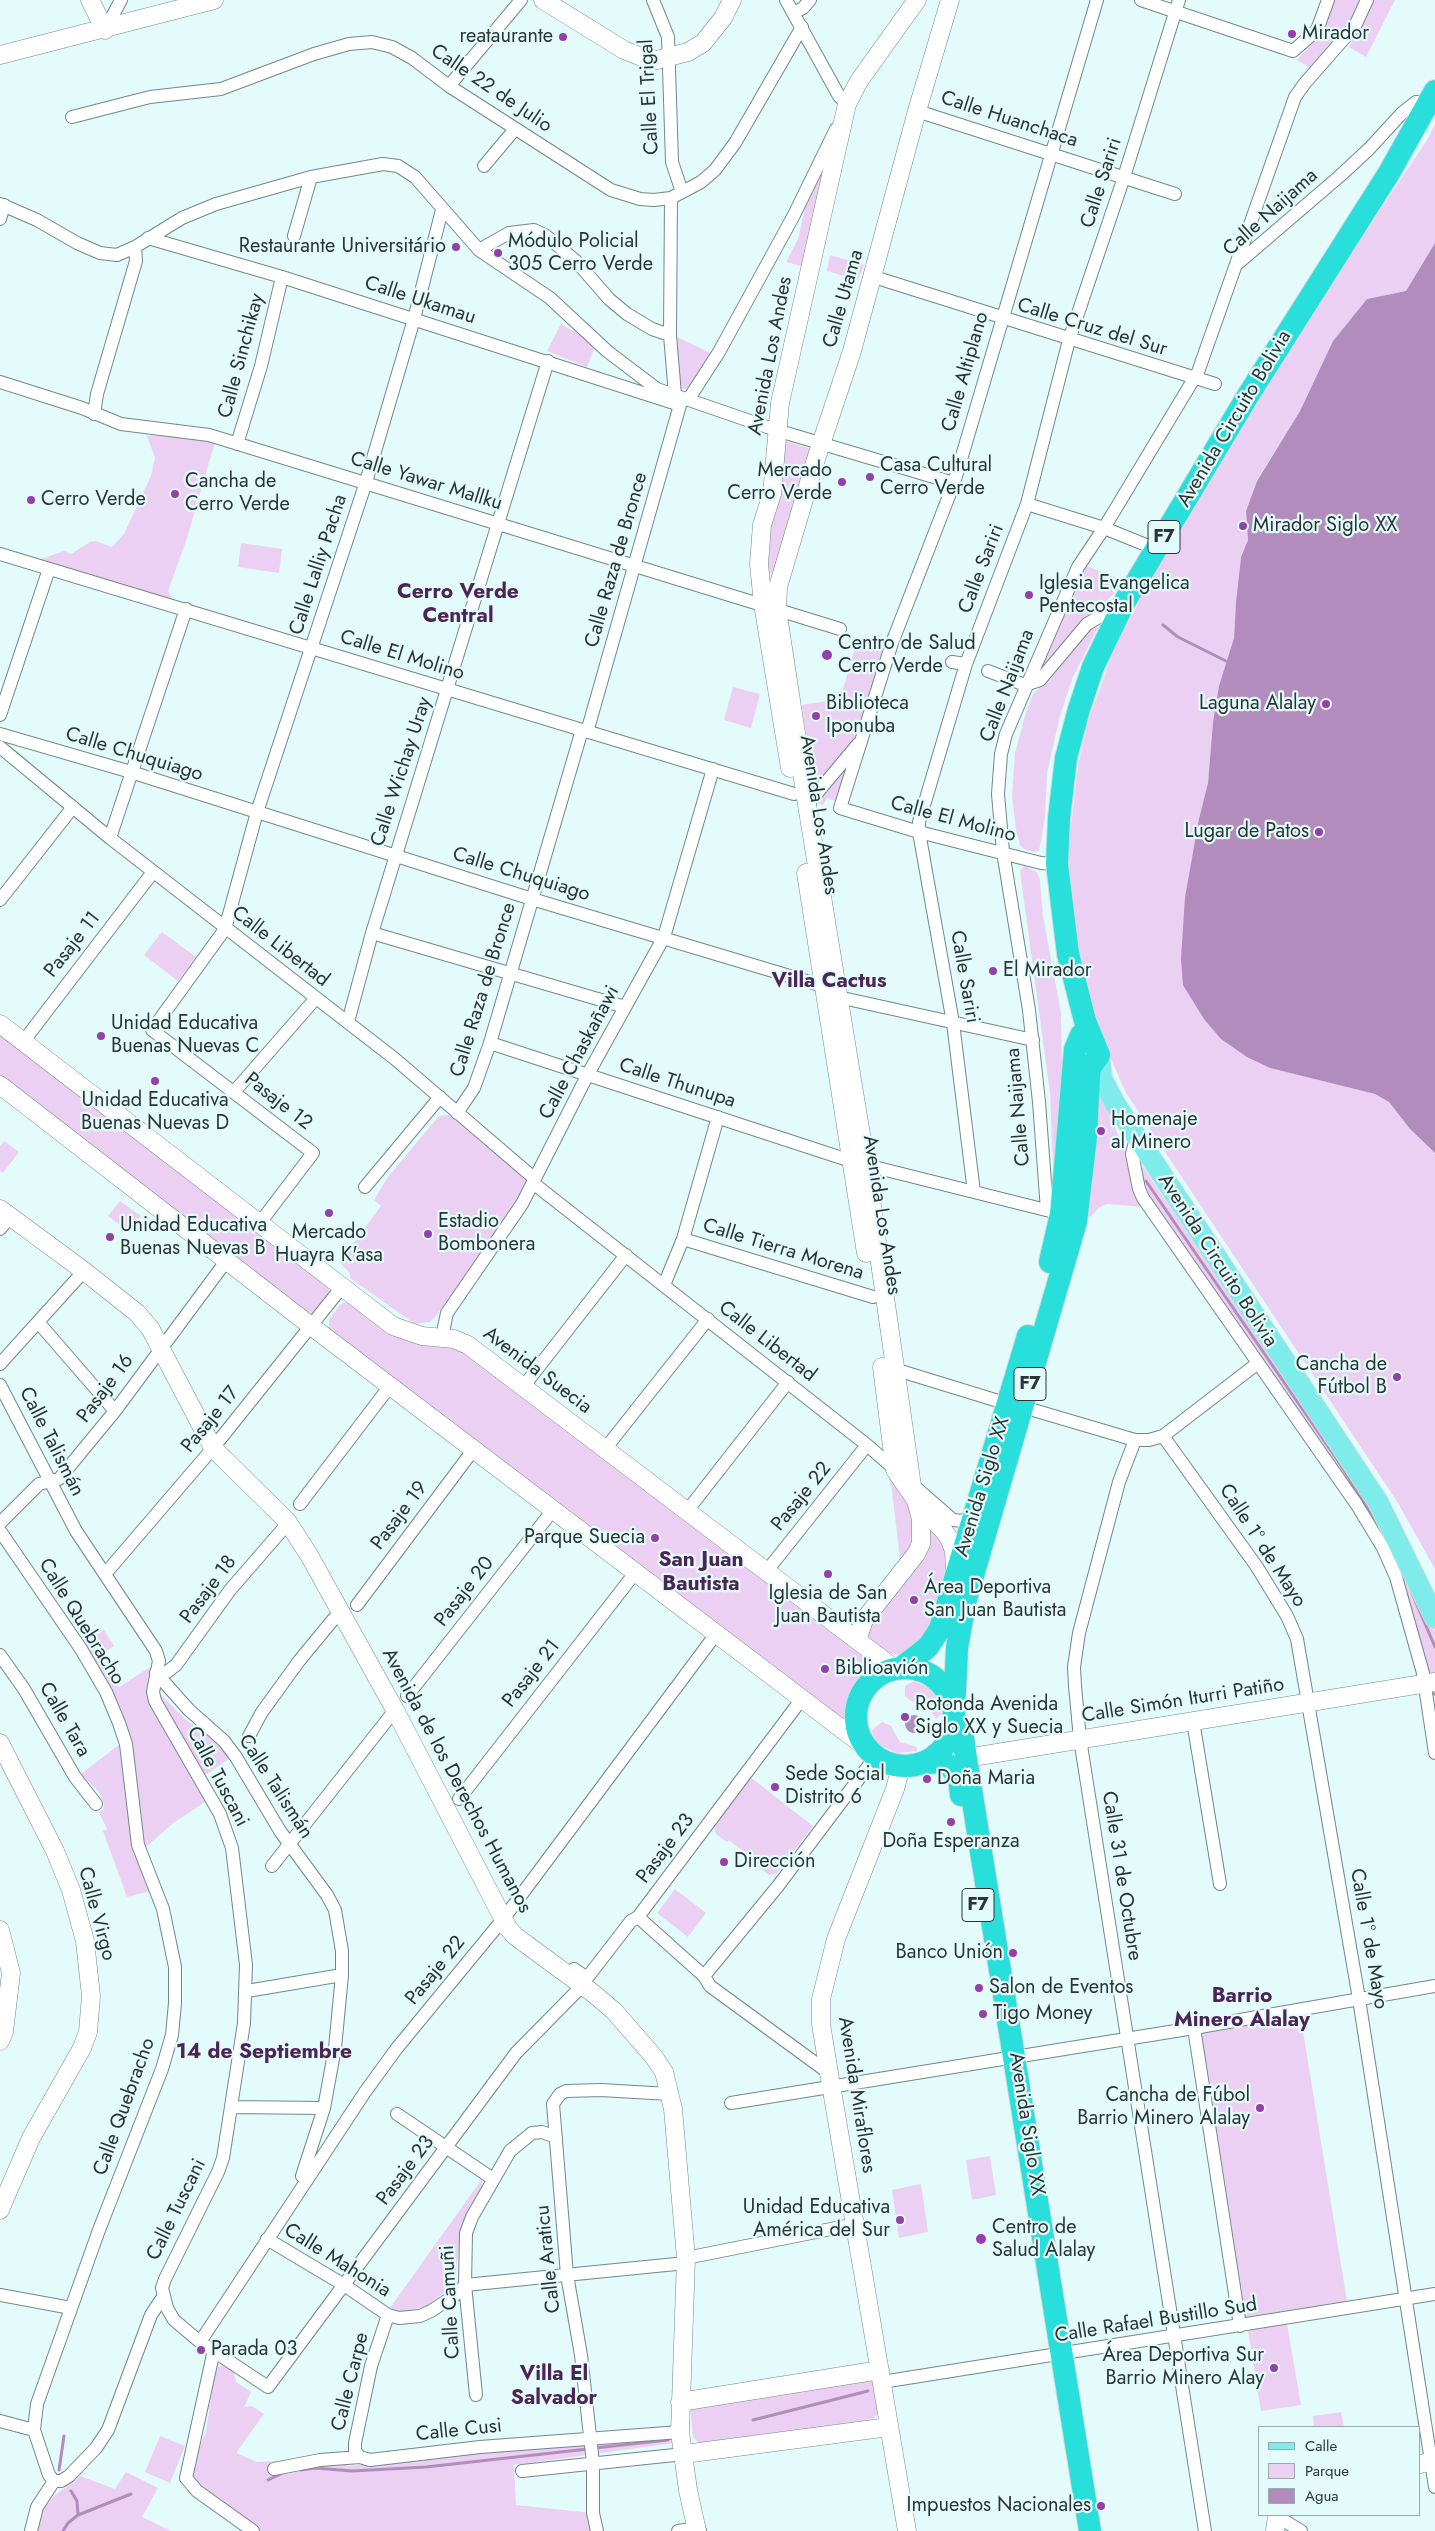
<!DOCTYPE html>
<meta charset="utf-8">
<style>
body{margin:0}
#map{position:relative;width:1435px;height:2531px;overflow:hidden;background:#e3fbfa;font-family:Jost,sans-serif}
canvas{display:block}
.legend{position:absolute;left:1258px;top:2426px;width:162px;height:90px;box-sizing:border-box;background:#e3fbfa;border:1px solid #99abab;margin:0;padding:6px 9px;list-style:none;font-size:15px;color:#2b3434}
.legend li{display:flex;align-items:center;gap:10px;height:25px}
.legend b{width:25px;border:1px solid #99abab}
</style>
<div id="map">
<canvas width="1435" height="2531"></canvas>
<ul class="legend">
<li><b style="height:6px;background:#7eecea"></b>Calle</li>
<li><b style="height:14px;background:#ecd0f3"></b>Parque</li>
<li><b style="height:14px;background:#b18cbc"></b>Agua</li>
</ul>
</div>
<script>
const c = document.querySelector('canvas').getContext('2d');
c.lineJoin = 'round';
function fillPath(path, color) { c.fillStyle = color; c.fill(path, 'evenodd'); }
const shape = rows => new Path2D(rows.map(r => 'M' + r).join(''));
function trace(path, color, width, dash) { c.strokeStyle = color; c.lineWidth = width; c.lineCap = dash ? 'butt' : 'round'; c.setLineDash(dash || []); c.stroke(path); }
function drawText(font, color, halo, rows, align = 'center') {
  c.font = font + ' Jost,sans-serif'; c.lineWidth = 4.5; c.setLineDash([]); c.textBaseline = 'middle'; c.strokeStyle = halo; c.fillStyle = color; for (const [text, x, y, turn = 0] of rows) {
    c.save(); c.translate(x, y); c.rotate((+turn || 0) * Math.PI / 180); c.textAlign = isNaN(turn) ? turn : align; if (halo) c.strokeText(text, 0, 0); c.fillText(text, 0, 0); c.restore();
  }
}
fillPath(shape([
 [1334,0,1362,0,1359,11,1312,69,1297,60,1321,33],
 [1371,0,1395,0,1366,57,1349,47],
 [1435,124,1435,243,1406,291,1367,299,1333,341,1300,411,1257,480,1246,511,1248,540,1241,557,1236,602,1234,638,1219,686,1213,722,1208,783,1195,847,1270,1068,1375,1094,1389,1102,1410,1129,1435,1153,1435,1569,1398,1503,1126,1093,1106,1048,1084,980,1070,893,1068,851,1078,766,1088,721,1114,650,1143,594,1262,395,1326,291,1427,140],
 [824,170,804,267,786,262,798,239,807,200],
 [830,255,864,265,858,280,827,271],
 [561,324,596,344,587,367,547,351],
 [675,336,715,355,692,386,685,389,680,388],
 [165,435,215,442,187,538,168,591,172,597,171,600,39,562,41,559,64,551,71,554,90,542,96,541,112,547,124,534,151,476,155,458,147,436],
 [786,441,811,449,774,571,768,575,764,564,784,442],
 [241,543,282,549,279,573,238,567],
 [1084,565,1125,581,1116,592,1077,627,1040,669],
 [1093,627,1098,627,1072,679,1060,716,1047,773,1045,818,1039,851,1033,852,1024,849,1020,845,1016,830,1012,796,1015,753,1026,712,1033,694,1049,681,1086,632],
 [857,641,884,648,860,733,814,787,802,705,840,699],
 [733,687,760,694,751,728,724,720],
 [848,762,835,801,827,798,823,805,815,803],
 [1024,866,1037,872,1040,880,1043,916,1061,1013,1062,1072,1054,1191,1050,1093,1020,871],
 [162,932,196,957,178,981,144,955],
 [0,1032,328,1286,330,1293,314,1313,307,1312,0,1077],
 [1097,1085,1129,1160,1131,1185,1145,1207,1107,1204,1100,1207,1090,1217,1082,1215],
 [444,1115,449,1115,529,1181,518,1205,435,1317,430,1322,415,1324,350,1278,350,1273,339,1262,381,1206,374,1200,388,1177,438,1117],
 [4,1141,19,1152,3,1173,0,1171,0,1146],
 [1143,1167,1333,1447,1399,1557,1435,1632,1435,1676,1427,1677,1407,1592,1397,1567,1144,1189,1140,1169],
 [120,1201,141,1216,129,1232,108,1216],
 [346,1302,468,1353,876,1665,854,1690,848,1713,849,1729,338,1336,329,1329,329,1319,341,1304],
 [886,1467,909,1501,917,1532,905,1563,900,1559,892,1490],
 [927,1519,950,1552,936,1622,911,1652,899,1655,888,1653,872,1644,867,1636,866,1628],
 [104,1630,114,1646,99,1656,119,1687,155,1664,165,1730,205,1802,172,1824,145,1848,140,1830,134,1759,82,1644],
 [914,1681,927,1686,937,1698,942,1714,936,1719,928,1706,911,1701,905,1696,905,1686],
 [162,1696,186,1720,218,1742,229,1759,204,1776,158,1697],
 [882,1722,891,1726,900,1742,917,1747,917,1751,897,1753,880,1745,873,1737,872,1730],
 [120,1744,154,1890,127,1897,103,1831,107,1829,99,1812,103,1810,104,1803,99,1792,81,1774],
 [749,1776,813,1826,776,1874,769,1875,752,1862,751,1857,729,1840,727,1842,716,1834,713,1823],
 [675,1889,706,1913,688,1937,657,1913],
 [1300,2013,1347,2301,1245,2317,1198,2043,1199,2034,1202,2031],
 [990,2156,996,2195,972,2200,966,2160],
 [482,2179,482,2190,461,2234,455,2278,448,2290,426,2306,404,2312,390,2308],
 [921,2184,928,2232,899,2238,892,2190],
 [1287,2324,1301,2405,1261,2411,1248,2331],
 [224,2365,234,2372,236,2382,251,2392,244,2407,252,2406,264,2414,236,2453,257,2462,345,2457,347,2466,672,2434,674,2443,514,2465,516,2505,592,2513,594,2531,261,2531,186,2478,206,2432,215,2371,217,2367],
 [875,2374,880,2410,874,2418,868,2420,701,2445,693,2437,690,2406],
 [1341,2412,1344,2427,1314,2427,1313,2416],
 [160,2436,185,2446,170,2483,145,2472],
 [126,2472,158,2488,142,2517,171,2531,35,2531,42,2510,54,2496,80,2476,115,2489]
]), '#ecd0f3');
fillPath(shape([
 [1435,243,1435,1153,1410,1129,1389,1102,1375,1094,1270,1068,1247,1057,1221,1039,1204,1019,1183,985,1181,959,1185,897,1199,819,1208,783,1213,722,1219,686,1234,638,1236,602,1241,557,1248,540,1246,511,1257,481,1300,411,1333,341,1367,299,1406,291],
 '905 1724a9 9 0 1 1 18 0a9 9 0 1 1-18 0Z'
]), '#b18cbc');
trace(shape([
 [1163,625,1178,637,1226,661],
 [1146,1181,1338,1461,1378,1524],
 [1412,1593,1435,1647],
 [1433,1694,1435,1694],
 [753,2420,868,2391],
 [595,2448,668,2440],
 [59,2470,64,2436],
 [301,2470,315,2468,352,2471,426,2467,588,2449],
 [268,2480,283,2473],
 [71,2491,77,2501,78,2515],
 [63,2531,68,2523,78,2515,131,2494]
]), '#b18cbc', 3);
const street = shape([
 [653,0,668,37,672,162,682,192],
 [786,0,839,96,847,104,844,110],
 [1141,0,1293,51,1317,30,1328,0],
 [793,13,803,8,810,0],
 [105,30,121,0],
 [449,86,521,0],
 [917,111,1175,194],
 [72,117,150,97,221,89,314,54,349,44,372,42,392,47,412,58,449,86,611,190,640,199,654,200,671,198,701,182,715,170,735,143,802,27],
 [484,166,515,129],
 [671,198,670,335,675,395],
 [0,204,37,220,77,243,100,253,117,255,135,247,182,218,216,204,311,177,383,164,398,166,415,177,479,250,550,298,607,351,657,389,776,430,954,483],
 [0,219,4,205],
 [294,236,311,177],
 [148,238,282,277,677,404],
 [479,250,509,233,534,230,545,235,576,261,609,299,627,314,652,329,670,335],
 [1236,265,1341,175,1369,149,1402,113,1416,102,1429,103],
 [874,277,1215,384],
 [0,382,82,408,121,424,209,435,840,629],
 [688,400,719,352,794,215,836,129],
 [94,414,97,394,136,261,135,247],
 [237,444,261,366,282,277],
 [1027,504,1104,528,1156,549],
 [0,554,794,794],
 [952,662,966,664],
 [988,671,1025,685,1040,680,1087,624,1104,614,1116,617],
 [0,715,49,569],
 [587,732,682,398],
 [0,734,131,772,532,899,823,986,838,997,1033,1040],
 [0,747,110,838,395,1059,535,1179],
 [807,805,858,744],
 [110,838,186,609],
 [1057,864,1041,863,919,832,840,808,892,643,954,483,1097,0],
 [0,900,73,807],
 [372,933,625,1007],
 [348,1022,372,933,548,361],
 [23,1042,153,872],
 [490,1043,851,1161],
 [234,1092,316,998],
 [457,1113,474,1088,490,1043,582,730],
 [1143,1138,1134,1146,1132,1154,1139,1189,1143,1198,1357,1505,1383,1548,1396,1577,1423,1673,1435,1753],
 [866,1165,1054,1212],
 [533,1183,867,1445,953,1520,963,1521,975,1513],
 [365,1187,440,1097],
 [974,1192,953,1023,919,832,919,822,966,664,1027,504,1069,340,1124,177,1179,0],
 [1047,1210,1039,1102,1029,1010,1003,852,998,794,1001,754,1006,734,1078,567,1104,528,1198,372,1295,97,1305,83,1355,26,1367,0],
 [259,1224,313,1153,152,1030,225,929,257,812,366,482,414,319,442,210],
 [0,1229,10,1217],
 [683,1239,873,1297],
 [664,1285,683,1239,718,1117],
 [38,1322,115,1411],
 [442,1337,447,1313,522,1204,588,1074,664,937,713,769],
 [0,1364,84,1271],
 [894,1369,1008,1404],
 [0,1385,76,1531,156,1651,159,1661,153,1692,155,1701,220,1814,232,1848,246,1965,244,2023,223,2158,218,2172,165,2279,162,2288,167,2308,174,2320,200,2342,268,2387,516,2053,582,1986],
 [523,1387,626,1255],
 [1023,1407,1135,1440,1149,1440,1163,1436,1258,1363],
 [1163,1436,1257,1567,1287,1616,1297,1639,1359,1999,1435,2487],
 [1135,1440,1119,1482,1079,1633,1074,1667,1075,1686,1080,1739,1205,2531],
 [605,1449,708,1319],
 [300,1504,390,1386],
 [687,1511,788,1382],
 [0,1523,39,1484,59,1479,115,1411,227,1260],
 [0,1531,81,1649,106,1692,119,1723,126,1744,138,1845,163,1909,175,1967,175,2003,172,2035,162,2069,99,2230,37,2404,34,2430,49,2475,54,2481],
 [766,1572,867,1445],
 [105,1574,213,1448,342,1287],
 [357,1605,474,1449],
 [0,1655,24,1689,75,1777,96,1804],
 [156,1673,189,1710,224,1741,236,1757,280,1831,327,1895,335,1910,342,1951,342,1975,335,2048,324,2108,302,2176],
 [156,1673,167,1672,176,1665,230,1590,289,1522],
 [407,1696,553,1510],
 [1193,1721,1220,1884],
 [249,1736,262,1712,299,1661,341,1610],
 [459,1799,635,1573],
 [272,1866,395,1710],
 [638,1917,704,1976,710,1986,829,2073],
 [574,1969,587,1978,631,1921,638,1917,801,1700],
 [704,1976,778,1886,876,1756],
 [247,1991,342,1975],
 [1194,2028,1240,2326],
 [731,2103,1194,2028,1435,1986],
 [231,2107,324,2108],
 [397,2114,493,2179],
 [267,2239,344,2285,388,2315,399,2318,420,2316,431,2311,454,2296,465,2285,686,2263],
 [686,2258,856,2224],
 [0,2295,71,2308],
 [200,2342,365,2092,397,2048,504,1918,716,1634],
 [214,2350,186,2478,197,2491,253,2531],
 [882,2382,1435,2294],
 [476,2395,465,2285,466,2233,472,2217,510,2151,532,2133,542,2132,556,2137],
 [0,2421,34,2430],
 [360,2457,355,2451,355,2443,371,2366,388,2315],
 [274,2469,320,2460,360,2457,370,2460,480,2447,680,2432],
 [522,2471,684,2454],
 [54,2481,61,2481,69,2476,96,2448,108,2430,151,2315,163,2297],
 [1278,2517,1301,2531],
 [31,2531,37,2507,54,2481],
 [597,2531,593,2513,593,2463,581,2355,567,2275,553,2104,560,2094,566,2091,601,2090,669,2094],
 [678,2531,698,2528,700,2531]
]);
const secondary = shape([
 [90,0,105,30],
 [543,0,624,50,644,58,657,60,688,52,703,43,723,18,732,0],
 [0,55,214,0],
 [790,768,763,604,759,564,762,525,772,494,780,403,847,104,859,81,917,0],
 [806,873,866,1253],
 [0,1024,393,1326,422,1336,454,1339,468,1345,895,1669],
 [0,1085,311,1326,872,1752],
 [0,1209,84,1271,137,1313,150,1328,213,1448,287,1521,309,1555,395,1710,508,1928,515,1936,594,1994,614,2011,654,2057,664,2072,673,2109,686,2258,680,2432,688,2490,697,2531],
 [882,1367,895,1470,919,1505,944,1531,950,1540,954,1551,955,1570],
 [857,1640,864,1620,916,1554,921,1544,921,1519,912,1486,866,1165,807,805,777,609,778,587,816,459,852,351,917,111,950,0],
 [0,1743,55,1851,71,1890,85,1941,91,1996,88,2032,82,2048,31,2138,0,2210],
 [954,1760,1435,1682],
 [901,1766,895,1789,836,1939,821,1999,821,2024,829,2073,907,2531],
 [0,1930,11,1973,4,2032,0,2041],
 [680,2402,880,2370],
 [684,2454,889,2427],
 [1419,2464,1435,2462],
 [1275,2531,1277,2515]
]);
const primary = shape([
 [1099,1055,1102,1079,1116,1105,1378,1502,1435,1618]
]);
const highway = shape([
 [1050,1262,1061,1214,1075,1049,1081,1035,1089,1032],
 [901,1668,928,1647,940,1629,1028,1336],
 '856 1717a49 49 0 1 1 98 0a49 49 0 1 1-98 0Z',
 [954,1712,957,1648,965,1603,1076,1222,1086,1137,1089,1077,1090,1068,1099,1055,1085,1021,1068,954,1057,864,1059,818,1066,758,1079,709,1093,667,1125,601,1249,394,1389,173,1435,91],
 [954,1719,963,1737,966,1758,1090,2531],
 [919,1764,938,1762,949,1765,959,1778,961,1795]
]);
trace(street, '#728887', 14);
trace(secondary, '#728887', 19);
trace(primary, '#d9dada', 22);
trace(highway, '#d9dada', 24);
trace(street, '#fff', 12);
trace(secondary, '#fff', 18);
trace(primary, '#7eecea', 20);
trace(highway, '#28dfdc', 22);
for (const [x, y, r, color] of [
 [1292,34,5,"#953fac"],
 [563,37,5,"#953fac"],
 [456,247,5,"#953fac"],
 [498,253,5,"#953fac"],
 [870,477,5,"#953fac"],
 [842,482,5,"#953fac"],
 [175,494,5,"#953fac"],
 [31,500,5,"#953fac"],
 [1243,526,5,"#953fac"],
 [1029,595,5,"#953fac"],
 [827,655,6,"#953fac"],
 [1326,704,5,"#953fac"],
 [816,716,5,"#953fac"],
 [1319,832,5,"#953fac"],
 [993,971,5,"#953fac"],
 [101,1036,5,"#953fac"],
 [155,1081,5,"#953fac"],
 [1101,1131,5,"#953fac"],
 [329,1213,5,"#953fac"],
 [428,1234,5,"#953fac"],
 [110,1237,5,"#953fac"],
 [1397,1377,5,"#953fac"],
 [655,1538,5,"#953fac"],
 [828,1574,5,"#953fac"],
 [914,1600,5,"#953fac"],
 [825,1669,5,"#953fac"],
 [905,1717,5,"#953fac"],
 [927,1779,5,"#953fac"],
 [775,1787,5,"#953fac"],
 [951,1822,5,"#953fac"],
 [724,1862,5,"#953fac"],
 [1013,1953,5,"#953fac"],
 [979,1988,5,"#953fac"],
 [983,2014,5,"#953fac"],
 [1260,2108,5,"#953fac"],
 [900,2220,5,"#953fac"],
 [981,2239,6,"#953fac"],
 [201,2350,5,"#953fac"],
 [1274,2368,5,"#953fac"],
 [1101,2506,5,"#953fac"]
]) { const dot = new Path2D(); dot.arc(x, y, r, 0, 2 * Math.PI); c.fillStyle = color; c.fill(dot); trace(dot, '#e3fbfa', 2); }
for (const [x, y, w] of [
 [1164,537,32],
 [1030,1384,32],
 [978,1905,32]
]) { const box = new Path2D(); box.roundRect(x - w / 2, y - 16.5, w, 33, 4); c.fillStyle = '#e3fbfa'; c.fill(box); trace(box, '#2b3434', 1); }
drawText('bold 19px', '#2b3434', null, [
 ["F7",1164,537],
 ["F7",1030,1384],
 ["F7",978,1905]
]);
drawText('20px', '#2b3434', '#e3fbfa', [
 ["Mirador",1302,34],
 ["reataurante",553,37,"right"],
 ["Módulo Policial",508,242],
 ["305 Cerro Verde",508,265],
 ["Restaurante Universitário",446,247,"right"],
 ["Casa Cultural",880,466],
 ["Cerro Verde",880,489],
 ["Mercado",832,471,"right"],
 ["Cerro Verde",832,494,"right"],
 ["Cancha de",185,482],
 ["Cerro Verde",185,505],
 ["Cerro Verde",41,500],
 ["Mirador Siglo XX",1253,526],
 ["Iglesia Evangelica",1039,584],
 ["Pentecostal",1039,607],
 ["Centro de Salud",838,644],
 ["Cerro Verde",838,667],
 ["Biblioteca",826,704],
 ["Iponuba",826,727],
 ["Laguna Alalay",1316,704,"right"],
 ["Lugar de Patos",1309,832,"right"],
 ["El Mirador",1003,971],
 ["Unidad Educativa",111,1024],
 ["Buenas Nuevas C",111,1047],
 ["Unidad Educativa",155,1101,"center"],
 ["Buenas Nuevas D",155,1124,"center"],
 ["Homenaje",1111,1120],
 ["al Minero",1111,1143],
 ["Estadio",438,1222],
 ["Bombonera",438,1245],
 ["Unidad Educativa",120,1226],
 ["Buenas Nuevas B",120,1249],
 ["Mercado",329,1233,"center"],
 ["Huayra K'asa",329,1256,"center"],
 ["Cancha de",1387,1365,"right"],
 ["Fútbol B",1387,1388,"right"],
 ["Parque Suecia",645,1538,"right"],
 ["Área Deportiva",924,1588],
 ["San Juan Bautista",924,1611],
 ["Iglesia de San",828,1594,"center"],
 ["Juan Bautista",828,1617,"center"],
 ["Biblioavión",835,1669],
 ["Rotonda Avenida",915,1705],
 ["Siglo XX y Suecia",915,1728],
 ["Sede Social",785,1775],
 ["Distrito 6",785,1798],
 ["Doña Maria",937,1779],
 ["Doña Esperanza",951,1842,"center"],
 ["Dirección",734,1862],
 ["Banco Unión",1003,1953,"right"],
 ["Salon de Eventos",989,1988],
 ["Tigo Money",993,2014],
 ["Cancha de Fúbol",1250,2096,"right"],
 ["Barrio Minero Alalay",1250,2119,"right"],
 ["Unidad Educativa",890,2208,"right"],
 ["América del Sur",890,2231,"right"],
 ["Centro de",992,2228],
 ["Salud Alalay",992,2251],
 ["Parada 03",211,2350],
 ["Área Deportiva Sur",1264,2356,"right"],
 ["Barrio Minero Alay",1264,2379,"right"],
 ["Impuestos Nacionales",1091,2506,"right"]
], 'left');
drawText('20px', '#2b3434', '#e3fbfa', [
 ["Calle 22 de Julio",491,89,34],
 ["Calle El Trigal",650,97,-93],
 ["Calle Huanchaca",1009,120,18],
 ["Calle Sariri",1102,183,-72],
 ["Calle Naijama",1271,213,-42],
 ["Calle Utama",844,299,-74],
 ["Calle Ukamau",420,301,18],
 ["Calle Cruz del Sur",1092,328,17],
 ["Calle Sinchikay",242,356,-75],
 ["Avenida Los Andes",771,356,-79],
 ["Calle Altiplano",966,372,-74],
 ["Avenida Circuito Bolivia",1235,419,-59],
 ["Calle Yawar Mallku",426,482,17],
 ["Calle Raza de Bronce",617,560,-74],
 ["Calle Lalliy Pacha",319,565,-72],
 ["Calle Sariri",982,569,-69],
 ["Calle El Molino",402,656,17],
 ["Calle Naijama",1008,686,-69],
 ["Calle Chuquiago",134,755,17],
 ["Calle Wichay Uray",402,772,-72],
 ["Avenida Los Andes",818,815,81],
 ["Calle El Molino",953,820,15],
 ["Calle Chuquiago",521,875,17],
 ["Pasaje 11",73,945,-52],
 ["Calle Libertad",280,947,38],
 ["Calle Sariri",964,977,80],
 ["Calle Raza de Bronce",484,990,-73],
 ["Calle Chaskañawi",580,1053,-62],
 ["Calle Thunupa",677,1084,18],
 ["Pasaje 12",278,1102,38],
 ["Calle Naijama",1019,1107,-95],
 ["Avenida Los Andes",881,1215,81],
 ["Calle Tierra Morena",783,1250,17],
 ["Avenida Circuito Bolivia",1217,1261,57],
 ["Calle Libertad",767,1342,38],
 ["Avenida Suecia",537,1371,37],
 ["Pasaje 16",106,1389,-53],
 ["Pasaje 17",211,1420,-51],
 ["Calle Talismán",51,1442,63],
 ["Avenida Siglo XX",983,1487,-73],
 ["Pasaje 22",802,1497,-51],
 ["Pasaje 19",400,1516,-53],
 ["Calle 1° de Mayo",1262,1546,57],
 ["Pasaje 18",209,1590,-53],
 ["Pasaje 20",465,1592,-52],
 ["Calle Quebracho",81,1622,58],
 ["Pasaje 21",532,1674,-52],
 ["Calle Simón Iturri Patiño",1183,1701,-9],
 ["Calle Tara",64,1720,60],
 ["Calle Tuscani",217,1777,62],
 ["Avenida de los Derechos Humanos",456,1781,62],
 ["Calle Talismán",275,1787,57],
 ["Pasaje 23",666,1849,-53],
 ["Calle 31 de Octubre",1121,1876,81],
 ["Calle Virgo",96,1914,75],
 ["Calle 1° de Mayo",1368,1939,80],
 ["Pasaje 22",436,1971,-51],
 ["Avenida Miraflores",856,2095,81],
 ["Calle Quebracho",125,2107,-70],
 ["Avenida Siglo XX",1026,2124,81],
 ["Pasaje 23",406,2171,-53],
 ["Calle Tuscani",177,2210,-64],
 ["Calle Araticu",549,2259,-96],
 ["Calle Mahonia",337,2261,32],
 ["Calle Camuñi",451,2302,-93],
 ["Calle Rafael Bustillo Sud",1156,2321,-9],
 ["Calle Carpe",351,2382,-76],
 ["Calle Cusi",459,2431,-6]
]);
drawText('bold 21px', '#4d2458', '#e3fbfa', [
 ["Cerro Verde",458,593],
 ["Central",458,617],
 ["Villa Cactus",829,982],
 ["San Juan",701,1561],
 ["Bautista",701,1585],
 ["Barrio",1242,1997],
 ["Minero Alalay",1242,2021],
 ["14 de Septiembre",264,2053],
 ["Villa El",554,2375],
 ["Salvador",554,2399]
]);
</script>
